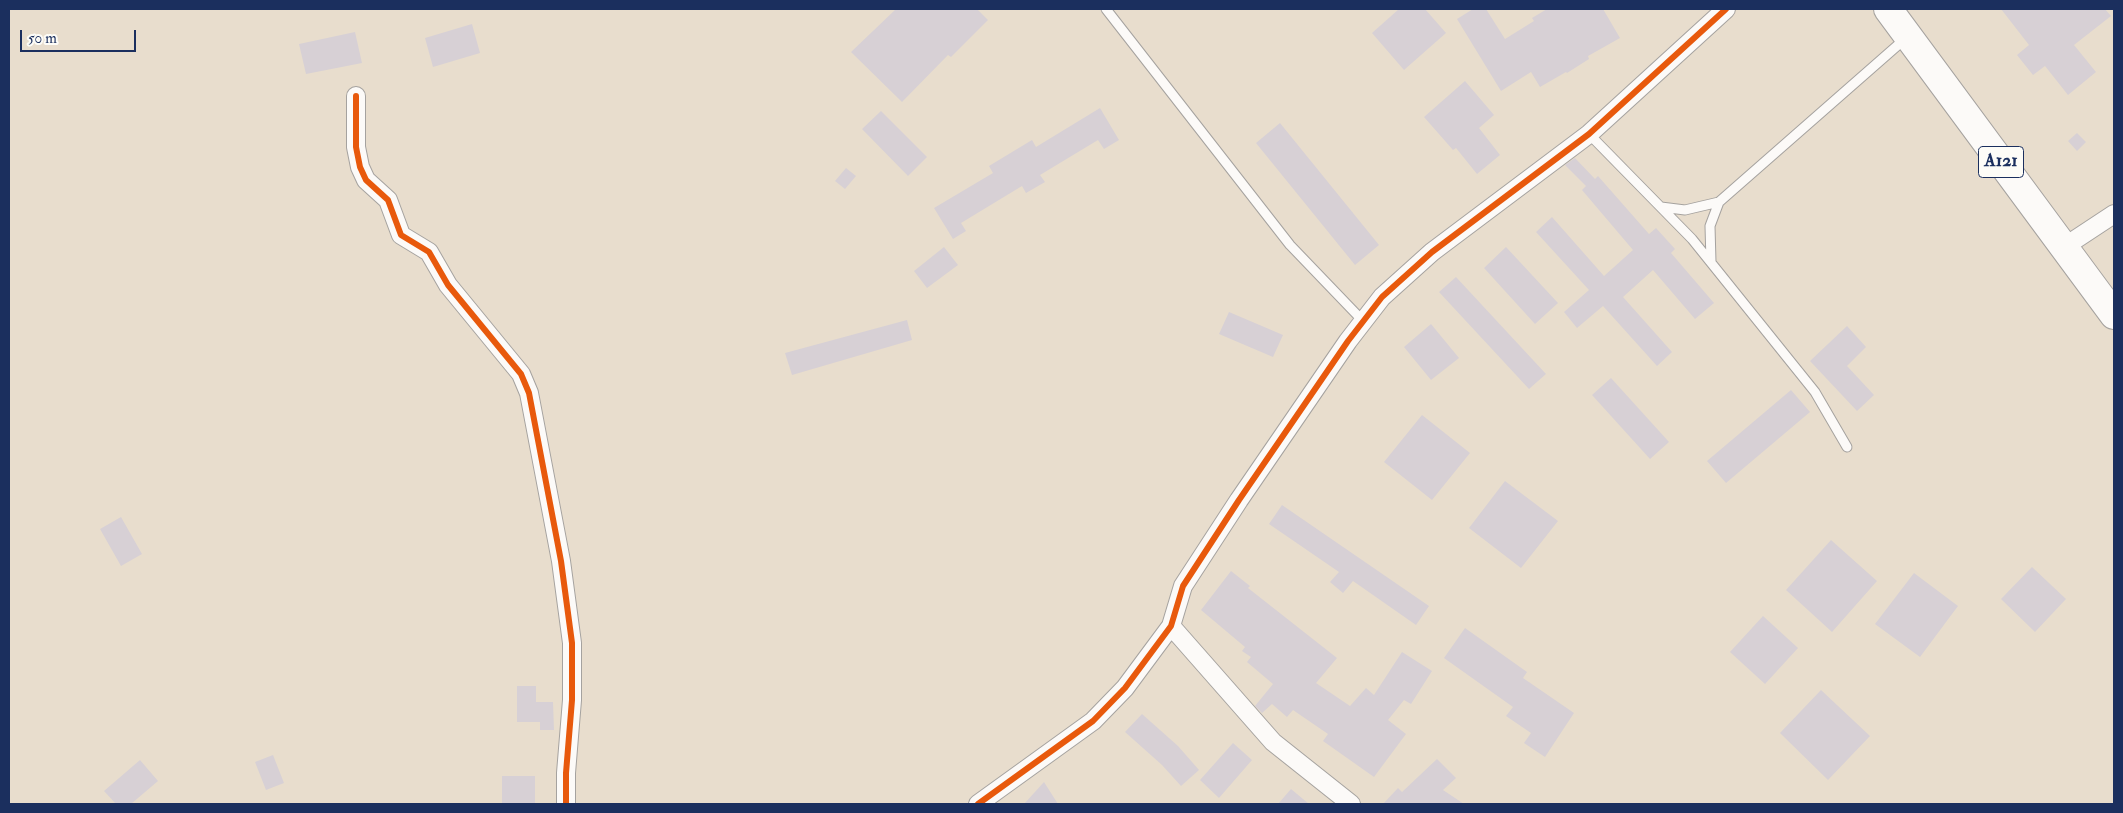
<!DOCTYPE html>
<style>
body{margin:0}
#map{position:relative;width:2123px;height:813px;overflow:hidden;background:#e8ddcd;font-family:"IM FELL Double Pica",serif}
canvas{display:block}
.frame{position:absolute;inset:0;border:10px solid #1b2f5e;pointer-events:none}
.scale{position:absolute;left:20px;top:30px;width:116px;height:22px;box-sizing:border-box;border:2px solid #1b2f5e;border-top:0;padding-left:6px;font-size:15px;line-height:18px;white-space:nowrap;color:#1b2f5e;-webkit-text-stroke:4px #fdfcf7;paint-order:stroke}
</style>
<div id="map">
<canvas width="2123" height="813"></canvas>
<div class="frame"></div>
<div class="scale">50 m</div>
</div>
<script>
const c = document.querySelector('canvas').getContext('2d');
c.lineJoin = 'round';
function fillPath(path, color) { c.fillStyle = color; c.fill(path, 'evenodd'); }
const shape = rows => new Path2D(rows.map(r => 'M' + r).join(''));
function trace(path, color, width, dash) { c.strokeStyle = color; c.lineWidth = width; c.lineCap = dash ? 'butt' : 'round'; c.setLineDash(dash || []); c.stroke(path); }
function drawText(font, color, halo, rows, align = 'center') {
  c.font = font + ' "IM FELL Double Pica",serif'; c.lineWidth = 4; c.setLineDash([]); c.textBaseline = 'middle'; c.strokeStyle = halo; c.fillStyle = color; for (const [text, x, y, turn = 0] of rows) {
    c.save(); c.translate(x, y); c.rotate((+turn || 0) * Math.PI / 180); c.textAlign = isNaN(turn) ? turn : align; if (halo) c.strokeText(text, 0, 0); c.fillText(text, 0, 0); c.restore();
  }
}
fillPath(shape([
 [896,9,977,9,988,20,951,57,948,55,902,102,851,52],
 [1399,9,1425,9,1446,33,1404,70,1372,33],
 [1473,9,1486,9,1505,39,1534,21,1532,18,1547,9,1603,9,1620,38,1588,56,1589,59,1567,73,1566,72,1540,87,1531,72,1501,91,1457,19],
 [2001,9,2105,9,2111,16,2074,45,2096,72,2068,95,2045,66,2033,75,2017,55,2029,45],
 [472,24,480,53,433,67,425,38],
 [355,32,362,63,306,74,299,44],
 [1465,81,1494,115,1479,128,1500,155,1477,174,1456,148,1453,150,1424,117],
 [1100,108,1119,140,1104,149,1098,140,1040,175,1045,182,1026,193,1022,186,961,223,966,231,953,239,934,208,993,173,989,166,1032,140,1036,147],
 [881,111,927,157,908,176,862,129],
 [1280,123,1379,245,1355,265,1256,143],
 [2077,133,2086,142,2077,151,2068,141],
 [1575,158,1595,179,1598,176,1649,234,1656,228,1675,249,1671,253,1714,303,1695,319,1653,270,1623,297,1672,352,1657,366,1603,306,1577,328,1564,312,1589,290,1536,232,1552,217,1604,276,1633,250,1582,190,1586,186,1565,165],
 [846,168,856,176,845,189,835,181],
 [944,247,958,265,927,288,914,271],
 [1506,247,1558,303,1535,324,1484,268],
 [1456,277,1546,374,1529,389,1439,292],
 [1229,312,1283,335,1273,357,1219,334],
 [907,320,912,340,792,375,785,353],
 [1431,324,1459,358,1431,380,1404,347],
 [1847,326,1866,347,1847,366,1874,395,1857,411,1810,361],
 [1611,378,1669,442,1650,459,1592,395],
 [1791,390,1810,412,1726,483,1707,461],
 [1422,415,1470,453,1432,500,1384,462],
 [1505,481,1558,521,1521,568,1469,528],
 [1282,505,1429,606,1416,625,1353,581,1343,593,1330,582,1339,572,1269,524],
 [121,517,142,554,121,566,100,529],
 [1831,540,1877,581,1832,632,1786,590],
 [2032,567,2066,599,2035,632,2001,599],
 [1231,571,1250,586,1248,588,1337,658,1316,683,1350,706,1366,688,1374,695,1402,652,1432,671,1411,704,1404,700,1388,720,1406,734,1374,777,1323,741,1328,734,1293,710,1287,717,1272,704,1262,713,1255,706,1273,684,1247,662,1251,657,1242,651,1245,647,1201,610],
 [1914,573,1958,606,1920,657,1875,624],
 [1763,616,1798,648,1765,684,1730,652],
 [1465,628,1527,672,1523,678,1574,713,1545,757,1524,743,1531,733,1506,716,1513,707,1444,658],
 [517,686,536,686,536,702,553,702,554,730,540,730,540,722,517,722],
 [1821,690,1870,736,1828,780,1780,733],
 [1142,714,1178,746,1199,770,1181,786,1162,765,1125,732],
 [1233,743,1252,760,1219,798,1200,780],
 [273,755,284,783,266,790,255,762],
 [1437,759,1456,778,1443,790,1464,804,1383,804,1398,788,1402,792],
 [140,760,158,781,131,804,116,804,104,791],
 [502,776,535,776,535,804,502,804],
 [1044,782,1058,804,1024,804],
 [1291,789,1309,804,1278,804]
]), '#d7d0d5');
const lane = shape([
 [1106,9,1290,245,1363,321],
 [1589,134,1692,239,1815,392,1847,447],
 [1661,207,1685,210,1719,202],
 [1711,262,1710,226,1719,202,1906,38]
]);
const street = shape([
 [356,96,356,147,360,167,366,180,388,200,401,235,429,252,448,285,521,374,529,393,561,561,572,643,572,700,566,773,566,804],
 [2064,247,2114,214],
 [1171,626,1273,742,1351,804],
 [978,804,1093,721,1125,688,1171,626,1183,586,1239,500,1348,341,1382,297,1432,252,1589,134,1726,9]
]);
const primary = shape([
 [1888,9,2114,315]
]);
trace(lane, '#a5a29f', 11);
trace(street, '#a5a29f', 20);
trace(primary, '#a5a29f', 30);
trace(lane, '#fcfaf8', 9);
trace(street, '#fcfaf8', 18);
trace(primary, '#fcfaf8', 28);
trace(shape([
 [356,96,356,147,360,167,366,180,388,200,401,235,429,252,448,285,521,374,529,393,561,561,572,643,572,700,566,773,566,804],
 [978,804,1093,721,1125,688,1171,626,1183,586,1239,500,1348,341,1382,297,1432,252,1589,134,1726,9]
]), '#e8590c', 6);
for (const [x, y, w] of [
 [2001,162,45]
]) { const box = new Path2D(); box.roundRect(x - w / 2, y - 15.5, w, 31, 4); c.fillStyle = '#fdfcf7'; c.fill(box); trace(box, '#1b2f5e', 1); }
drawText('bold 18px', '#1b2f5e', null, [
 ["A121",2001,162]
]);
</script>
